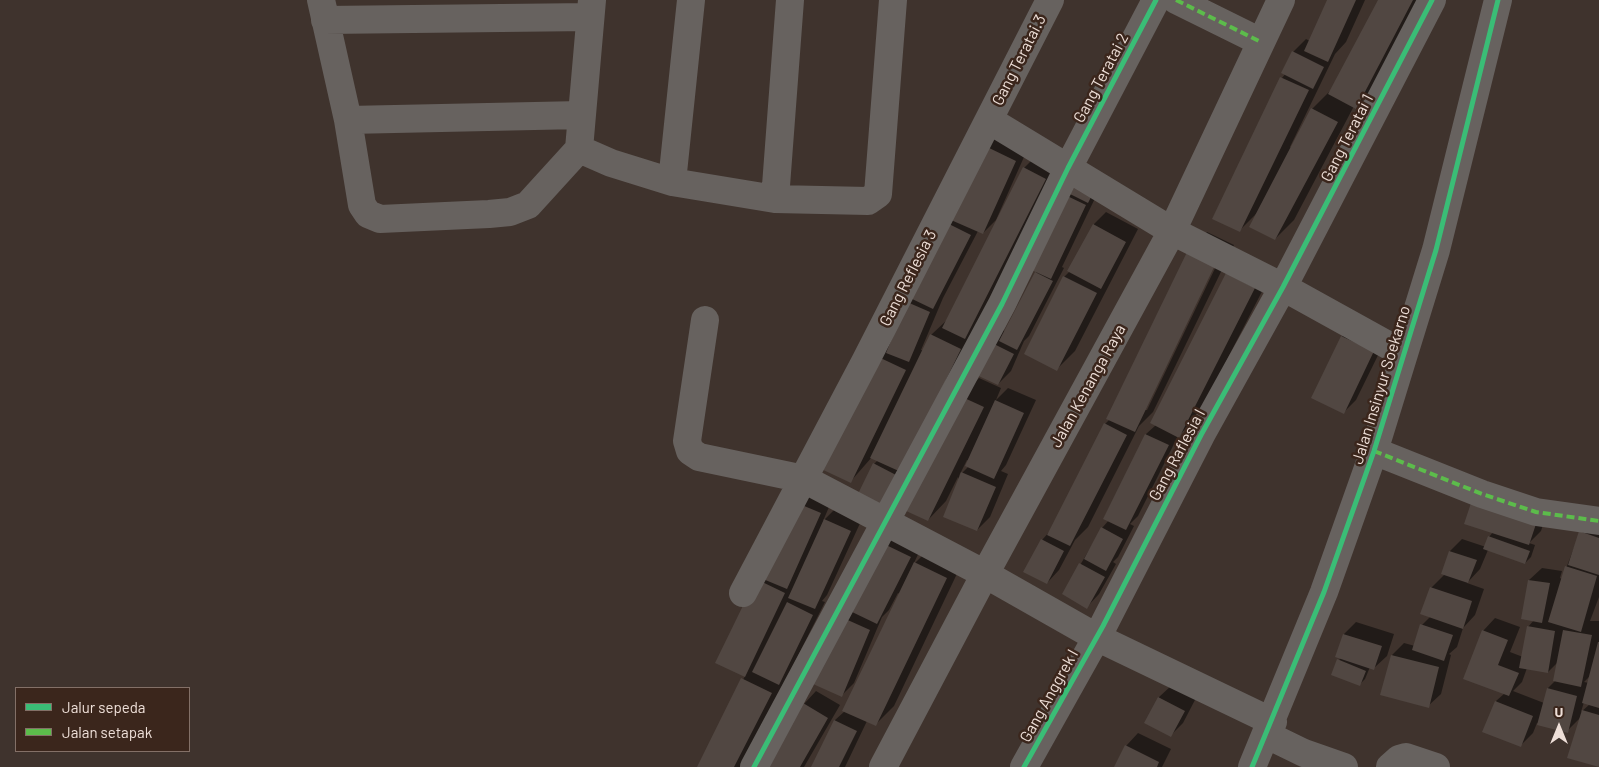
<!DOCTYPE html>
<style>
body{margin:0}
#map{position:relative;width:1599px;height:767px;overflow:hidden;background:#3f332d;font-family:Barlow,sans-serif}
canvas{display:block}
.legend{position:absolute;left:15px;top:687px;width:175px;height:65px;box-sizing:border-box;background:#3b261c;border:1px solid #837067;margin:0;padding:6px 9px;list-style:none;font-size:15px;color:#eedfd8}
.legend li{display:flex;align-items:center;gap:10px;height:25px}
.legend b{width:25px;border:1px solid #837067}
.north{position:absolute;left:1534px;top:702px;width:50px;height:50px;-webkit-text-stroke:4px #3b261c;paint-order:stroke;rotate:0deg;font-size:14px;font-weight:700;line-height:20px;text-align:center;color:#eedfd8}
.north::after{content:'';display:block;margin:auto;width:18px;height:22px;background:#eedfd8;clip-path:polygon(50% 0,100% 100%,50% 72%,0 100%)}
</style>
<div id="map">
<canvas width="1599" height="767"></canvas>
<ul class="legend">
<li><b style="height:6px;background:#3abd76"></b>Jalur sepeda</li>
<li><b style="height:6px;background:#5cbc4b"></b>Jalan setapak</li>
</ul>
<div class="north">U</div>
</div>
<script>
const c = document.querySelector('canvas').getContext('2d');
c.lineJoin = 'round';
function fillPath(path, color) { c.fillStyle = color; c.fill(path, 'evenodd'); }
const shape = rows => new Path2D(rows.map(r => 'M' + r).join(''));
function trace(path, color, width, dash) { c.strokeStyle = color; c.lineWidth = width; c.lineCap = dash ? 'butt' : 'round'; c.setLineDash(dash || []); c.stroke(path); }
function drawText(font, color, halo, rows, align = 'center') {
  c.font = font + ' Barlow,sans-serif'; c.lineWidth = 5; c.setLineDash([]); c.textBaseline = 'middle'; c.strokeStyle = halo; c.fillStyle = color; for (const [text, x, y, turn = 0] of rows) {
    c.save(); c.translate(x, y); c.rotate((+turn || 0) * Math.PI / 180); c.textAlign = isNaN(turn) ? turn : align; if (halo) c.strokeText(text, 0, 0); c.fillText(text, 0, 0); c.restore();
  }
}
fillPath(shape([
 [1329,0,1365,0,1346,42,1335,54,1290,147,1292,148,1312,109,1331,90,1380,0,1421,0,1374,89,1356,107,1354,106,1294,220,1275,239,1257,213,1240,230,1213,218,1282,78,1286,73,1283,72,1293,52,1306,39,1310,41],
 [998,135,1028,148,996,220,983,233,978,231,943,298,921,350,924,351,931,335,948,319,1024,168,1042,150,1064,160,891,496,874,464,878,460,872,457,851,481,819,466,986,147],
 [1098,192,1062,267,1064,268,1029,336,1024,341,1011,371,998,384,972,371,1000,328,1005,331,1037,271,1064,195],
 [1106,212,1138,229,1075,351,1057,369,1064,277,1070,271,1094,224],
 [1207,232,1234,245,1153,412,1139,426,1088,527,1075,540,1059,570,1047,583,1042,540,1050,531,1105,424,1110,419,1189,251],
 [1218,257,1220,258,1147,410,1144,410],
 [1273,270,1197,418,1178,436,1138,516,1130,524,1134,526,1118,557,1113,562,1116,564,1099,594,1087,607,1063,594,1102,528,1109,520,1104,518,1146,434,1156,425,1227,274],
 [1354,324,1386,339,1356,400,1344,412,1342,337],
 [979,378,1001,388,996,400,1008,388,1036,400,1006,465,1001,471,1008,474,990,517,977,530,958,477,946,501,928,520,961,396],
 [967,460,969,461,968,467,959,476],
 [811,491,832,500,823,521,837,507,862,519,827,595,822,601,825,602,742,767,698,767,745,676,717,663],
 [1548,509,1541,531,1529,543,1535,545,1531,557,1525,563,1488,550,1480,569,1467,583,1484,589,1475,615,1463,628,1457,647,1449,654,1451,655,1441,694,1428,706,1392,655,1404,643,1415,646,1422,625,1430,617,1431,588,1445,574,1450,551,1462,539,1486,547,1489,537,1493,532],
 [1599,521,1599,597,1590,621,1599,621,1599,767,1581,717,1567,731,1537,723,1533,733,1520,746,1496,701,1505,693,1483,631,1495,618,1520,627,1510,652,1523,657,1528,627,1534,620,1529,580,1542,568,1562,571,1560,578,1562,579,1580,532],
 [1558,662,1556,680,1548,688,1544,703,1513,691,1522,682,1527,668,1548,672],
 [1591,675,1589,683,1584,682],
 [1584,702,1590,704,1581,712],
 [898,532,923,544,913,565,933,545,964,559,894,706,875,725,867,721,845,767,812,767,835,720,845,711,900,594,898,593,889,610,882,617,854,683,842,695,814,683,885,544],
 [1356,622,1394,634,1387,656,1374,668,1370,667,1365,679,1359,685,1339,660,1341,658,1344,634],
 [1172,685,1196,698,1183,723,1170,736,1146,722,1159,697],
 [816,691,840,705,804,767,767,767,804,704],
 [1138,733,1171,749,1162,767,1115,767,1126,746]
]), '#0007');
fillPath(shape([
 [1327,0,1356,0,1328,62,1304,51],
 [1378,0,1413,0,1356,109,1328,94],
 [1292,51,1324,67,1313,89,1281,73],
 [1280,77,1309,90,1240,232,1212,219],
 [1311,108,1338,122,1275,240,1249,227],
 [985,146,1016,161,983,234,951,220],
 [1023,167,1046,179,965,339,942,328],
 [1069,176,1095,189,1088,203,1062,190],
 [1063,194,1086,205,1051,279,1027,268],
 [945,222,971,235,933,309,908,297],
 [1093,224,1126,242,1101,289,1067,271],
 [1188,250,1216,263,1135,432,1106,419],
 [1035,272,1053,281,1017,350,999,341],
 [1226,273,1255,288,1179,438,1150,423],
 [1063,276,1097,293,1057,371,1024,354],
 [907,302,930,312,909,362,886,353],
 [930,334,961,349,901,472,870,458],
 [1341,336,1374,351,1344,414,1311,398],
 [986,340,1014,354,998,385,970,372],
 [872,354,906,370,851,483,817,467],
 [960,396,984,407,928,521,904,510],
 [995,400,1024,413,994,479,965,466],
 [1104,423,1127,435,1070,546,1047,535],
 [1145,434,1169,445,1126,530,1103,519],
 [873,463,896,475,878,510,856,498],
 [961,472,996,487,977,531,943,517],
 [1472,500,1537,521,1529,545,1464,524],
 [797,503,821,513,787,589,763,579],
 [824,519,851,531,815,609,788,598],
 [1101,527,1123,539,1106,571,1084,559],
 [1579,531,1599,538,1599,575,1568,565],
 [1488,536,1530,551,1525,564,1483,549],
 [1041,539,1064,551,1047,584,1023,572],
 [884,544,911,557,877,624,850,611],
 [1449,551,1477,560,1468,583,1441,574],
 [914,562,947,578,876,726,842,711],
 [1079,563,1105,577,1087,609,1062,594],
 [1565,566,1597,576,1581,632,1548,622],
 [756,579,785,593,745,677,715,663],
 [1528,580,1550,583,1542,623,1521,619],
 [1430,587,1472,601,1463,629,1420,614],
 [787,602,813,615,779,685,752,672],
 [841,617,870,630,842,697,813,684],
 [1420,624,1453,635,1444,661,1412,650],
 [1527,626,1555,631,1548,673,1519,668],
 [1482,630,1508,640,1498,665,1519,673,1509,696,1463,679],
 [1563,630,1592,635,1581,687,1553,681],
 [1343,634,1382,646,1374,670,1335,657],
 [1598,642,1599,642,1599,708,1582,703],
 [1391,655,1439,667,1429,708,1380,695],
 [1337,659,1366,671,1360,686,1331,675],
 [741,678,772,693,734,767,697,767],
 [1547,688,1577,696,1568,733,1537,725],
 [1158,697,1185,711,1171,737,1144,723],
 [1495,701,1533,716,1521,747,1482,732],
 [803,703,828,718,800,767,766,767],
 [1582,710,1599,715,1599,767,1567,758],
 [834,720,857,731,839,767,811,767],
 [1125,745,1159,762,1157,767,1114,767]
]), '#514742');
trace(shape([
 [321,0,348,120,362,205,368,214,380,219,489,214,510,212,528,205,579,149,592,0],
 [1176,0,1261,42],
 [325,20,590,17],
 [348,120,581,115],
 [989,120,1172,231,1283,287,1404,354],
 [579,149,611,163,672,182,775,199,868,201,878,194,893,0],
 [672,182,691,0],
 [775,199,790,0],
 [705,320,687,441,690,451,699,457,804,479,985,574,1096,637,1273,722],
 [1374,451,1482,494,1536,512,1599,521],
 [743,593,866,360,1050,0],
 [1267,735,1304,753,1344,767],
 [754,767,1002,304,1068,168,1156,0],
 [883,767,985,574,1172,231,1281,0],
 [1024,767,1103,626,1201,435,1283,287,1432,0],
 [1252,767,1324,592,1374,451,1436,250,1498,0],
 [1390,767,1399,759,1406,757,1436,767]
]), '#67625f', 28);
trace(shape([
 [1176,0,1261,42],
 [1374,451,1482,494,1536,512,1599,521]
]), '#5cbc4b', 4, [8, 4]);
trace(shape([
 [754,767,1002,304,1068,168,1156,0],
 [1024,767,1103,626,1201,435,1283,287,1432,0],
 [1252,767,1324,592,1374,451,1436,250,1498,0]
]), '#3abd76', 5);
drawText('16px', '#eedfd8', '#3b261c', [
 ["Gang Teratai.3",1019,60,-63],
 ["Gang Teratai 2",1101,78,-62],
 ["Gang Teratai 1",1347,138,-63],
 ["Gang Reflesia 3",908,278,-63],
 ["Jalan Insinyur Soekarno",1381,385,-73],
 ["Jalan Kenanga Raya",1088,386,-61],
 ["Gang Raflesia l",1177,455,-62],
 ["Gang Anggrek l",1049,696,-61]
]);
</script>
